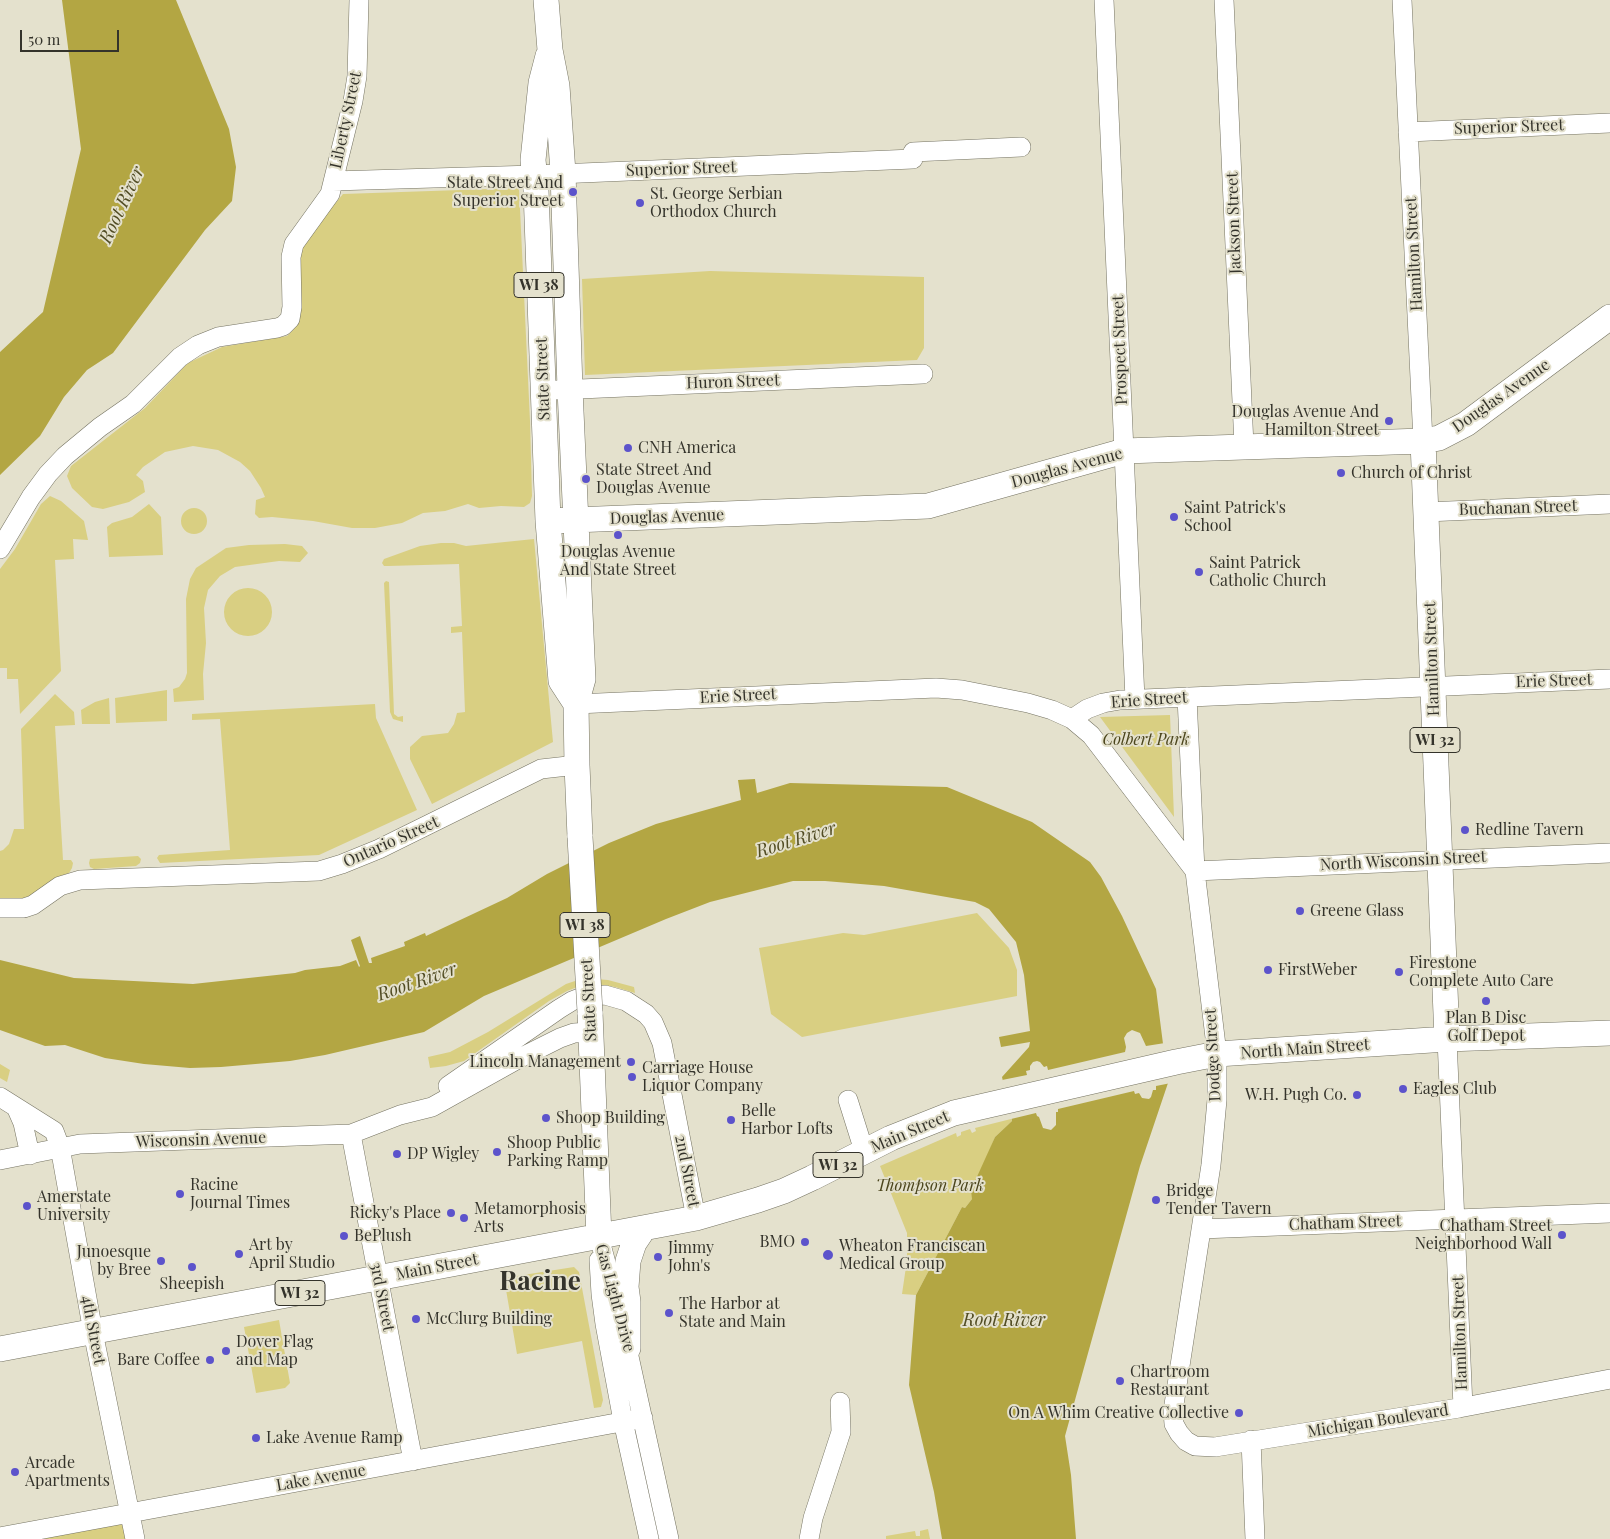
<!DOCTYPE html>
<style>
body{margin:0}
#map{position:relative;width:1610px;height:1539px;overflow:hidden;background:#e4e1cd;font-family:"Playfair Display",serif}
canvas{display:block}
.scale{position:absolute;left:20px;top:30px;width:99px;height:22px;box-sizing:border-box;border:2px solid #34332b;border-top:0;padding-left:6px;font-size:15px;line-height:18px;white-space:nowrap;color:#34332b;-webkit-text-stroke:4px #e4e1cd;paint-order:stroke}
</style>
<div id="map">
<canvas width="1610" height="1539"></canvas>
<div class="scale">50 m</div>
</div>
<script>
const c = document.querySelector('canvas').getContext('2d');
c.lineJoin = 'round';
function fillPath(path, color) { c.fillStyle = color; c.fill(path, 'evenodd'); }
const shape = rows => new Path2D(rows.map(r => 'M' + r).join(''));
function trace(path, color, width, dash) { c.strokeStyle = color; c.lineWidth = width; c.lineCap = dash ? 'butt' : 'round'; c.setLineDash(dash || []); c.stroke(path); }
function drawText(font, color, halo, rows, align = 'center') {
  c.font = font + ' "Playfair Display",serif'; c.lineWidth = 4; c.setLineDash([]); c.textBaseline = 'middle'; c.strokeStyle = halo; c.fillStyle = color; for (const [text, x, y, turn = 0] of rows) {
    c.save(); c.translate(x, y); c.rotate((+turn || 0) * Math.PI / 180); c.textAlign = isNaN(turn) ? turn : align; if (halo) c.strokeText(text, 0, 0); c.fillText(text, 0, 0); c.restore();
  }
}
fillPath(shape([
 [519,188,530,421,532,496,530,503,524,507,501,506,479,508,468,504,445,511,423,513,402,523,375,528,352,528,313,521,272,517,259,518,255,514,256,500,265,497,261,488,250,471,240,462,218,450,193,446,165,452,143,467,136,475,143,481,145,492,129,502,103,509,92,507,72,488,67,476,71,466,145,408,188,363,222,347,287,336,294,329,300,315,299,251,305,240,343,194],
 [710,271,924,277,924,348,917,360,585,375,582,279],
 [50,496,61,501,84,521,88,540,73,539,74,559,55,560,61,671,20,714,18,679,7,679,7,668,0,668,0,569,15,549,41,504],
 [149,504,161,517,163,555,109,557,107,527,112,523,132,517],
 '181 521a13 13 0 1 1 26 0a13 13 0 1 1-26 0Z',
 [534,539,553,742,432,804,410,759,410,747,422,736,448,733,454,724,457,713,465,712,462,632,451,633,451,627,462,626,459,564,388,566,384,566,382,563,384,559,420,546,441,543,454,543,466,546],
 [285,544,302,546,308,553,300,562,279,561,235,567,220,576,208,590,204,608,206,643,203,674,204,700,174,702,173,689,179,687,185,679,187,673,186,599,190,579,196,568,226,548,249,545],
 [386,581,389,582,394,714,398,717,403,716,403,722,393,719,390,712,384,583],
 '224 612a24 24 0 1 1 48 0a24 24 0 1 1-48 0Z',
 [167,690,167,721,116,723,115,698],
 [55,694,74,712,75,725,55,726,63,860,71,860,73,863,72,868,69,873,56,878,27,900,0,901,0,851,3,850,9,844,14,829,24,829,21,729],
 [109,698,110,724,82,724,81,710,95,702],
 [375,704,376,718,417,810,319,855,160,863,157,858,159,855,230,850,220,719,192,720,192,714],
 [1170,715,1174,817,1100,717],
 [138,856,141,859,140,863,136,866,94,869,90,867,89,863,90,859],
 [977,913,1009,948,1017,970,1017,996,802,1037,771,1014,759,948,843,933,864,935],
 [596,979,608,980,634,987,635,993,615,987,597,984,580,986,567,991,549,1001,464,1061,446,1066,430,1068,428,1057,450,1052,488,1032,566,984,578,980],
 [0,1064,10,1070,7,1082,0,1078],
 [1011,1119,1012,1121,995,1137,972,1193,972,1199,965,1208,962,1207,916,1295,902,1294,907,1260,907,1233,880,1166,956,1133,957,1137,961,1135,961,1132,970,1129,972,1133,976,1131,975,1128],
 [574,1267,579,1272,603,1400,601,1407,594,1408,582,1341,517,1354,504,1278],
 [279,1320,290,1383,285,1388,256,1393,244,1327],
 [130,1512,135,1539,0,1539],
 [928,1529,930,1539,886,1539,886,1536,915,1531,916,1536,920,1536,920,1531]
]), '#d9cf82');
fillPath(shape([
 [62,0,176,0,229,129,236,167,232,201,205,230,113,353,87,370,64,397,40,436,0,475,0,352,43,312,81,149],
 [755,779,757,793,790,783,947,787,1032,822,1090,862,1101,877,1122,916,1156,989,1168,1083,1140,1166,1065,1436,1071,1475,1076,1539,942,1539,934,1492,909,1385,916,1295,962,1207,965,1208,972,1199,971,1190,995,1137,1012,1121,1002,1077,1029,1047,1030,1042,1001,1047,999,1037,1030,1031,1024,975,1016,942,989,909,975,902,884,886,825,881,793,881,710,902,666,919,484,996,424,1032,325,1055,290,1061,221,1067,190,1068,144,1064,105,1058,65,1045,45,1046,0,1030,0,960,74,978,193,984,295,973,305,970,340,966,356,960,359,967,360,966,351,940,360,936,369,963,372,963,371,958,405,946,404,942,425,933,426,936,507,898,547,874,609,843,656,824,741,800,738,780]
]), '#b3a643');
fillPath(shape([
 [1132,1030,1140,1033,1146,1046,1165,1043,1171,1083,1156,1086,1156,1090,1153,1090,1151,1097,1149,1099,1142,1098,1139,1093,1135,1094,1134,1091,1058,1109,1058,1112,1056,1112,1056,1125,1051,1130,1043,1128,1039,1117,1037,1116,1036,1113,1011,1119,1002,1080,1027,1075,1026,1071,1030,1070,1030,1066,1033,1062,1037,1061,1040,1062,1044,1067,1047,1066,1048,1070,1125,1052,1126,1047,1124,1038,1127,1033]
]), '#e4e1cd');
const minor = shape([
 [1104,0,1135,699],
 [1224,0,1244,446],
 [1402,0,1423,441],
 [1408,132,1610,123],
 [333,181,534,175,913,159,913,152,1021,147],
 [557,390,923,374],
 [1426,512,1610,504],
 [0,549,31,497,48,474,65,456,100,427,133,404,180,357,198,345,218,337,277,328,283,326,290,319,292,307,291,257,294,244,330,194,353,101,357,76,359,0],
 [1187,697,1195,871,1217,1054,1217,1100,1211,1165,1173,1411,1174,1424,1179,1433,1186,1441,1195,1446,1215,1447,1459,1408,1610,1379],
 [576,704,936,688,962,690,1028,703,1052,710,1072,719,1091,735,1195,871],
 [1072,719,1087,709,1103,703,1120,700,1610,679],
 [1195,871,1610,853],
 [0,908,24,908,33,905,60,886,80,880,319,871,342,864,379,849,541,769,577,765],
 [1447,1039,1463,1407],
 [448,1086,559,1009,572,1001,582,997,605,995,626,1001,646,1014,653,1022,662,1043,696,1218],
 [0,1097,54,1131,60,1147,93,1332,135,1539],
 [848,1100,864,1151],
 [16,1107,23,1123,30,1155],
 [351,1134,413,1461],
 [0,1160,80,1144,351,1134,400,1115,432,1107,518,1059,560,1038,574,1033,591,1032],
 [1201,1229,1610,1213],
 [599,1237,619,1311,669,1539],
 [599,1260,601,1294,605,1324,623,1421,649,1539],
 [1251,1440,1255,1539],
 [0,1537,643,1418],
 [809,1539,813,1518,841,1432,840,1402]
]);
const major = shape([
 [546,0,550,50,557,86,563,173,570,389,583,679,576,704,577,765,580,837],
 [548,56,541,83,533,160,536,190,548,521,561,681,576,704],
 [1423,441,1447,1039],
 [548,521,928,506,1124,451,1423,441,1439,438,1466,424,1610,317],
 [590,1012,599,1237],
 [628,1348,628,1302,626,1287,628,1261,634,1243,644,1228],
 [0,1349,696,1218,758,1200,784,1191,812,1178,891,1138,954,1113,1176,1062,1217,1054,1447,1039,1610,1033]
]);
trace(minor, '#757362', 20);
trace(major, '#757362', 26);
trace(minor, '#fff', 19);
trace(major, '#fff', 25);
const majorBridge = shape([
 [580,837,590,1012]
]);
trace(majorBridge, '#757362', 26, []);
trace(majorBridge, '#fff', 25);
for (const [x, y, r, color] of [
 [573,192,5,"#5c53cb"],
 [640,203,5,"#5c53cb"],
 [1389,421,5,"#5c53cb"],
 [628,448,5,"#5c53cb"],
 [1341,473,5,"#5c53cb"],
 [586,479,5,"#5c53cb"],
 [1174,517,5,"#5c53cb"],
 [618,535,5,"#5c53cb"],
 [1199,572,5,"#5c53cb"],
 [1465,830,5,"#5c53cb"],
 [1300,911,5,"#5c53cb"],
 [1268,970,5,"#5c53cb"],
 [1399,972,5,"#5c53cb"],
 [1486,1001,5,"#5c53cb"],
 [631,1062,5,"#5c53cb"],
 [632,1077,5,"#5c53cb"],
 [1403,1089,5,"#5c53cb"],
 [1357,1095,5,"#5c53cb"],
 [546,1118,5,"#5c53cb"],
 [731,1120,5,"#5c53cb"],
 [497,1152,5,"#5c53cb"],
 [397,1154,5,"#5c53cb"],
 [180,1194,5,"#5c53cb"],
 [1156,1200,5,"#5c53cb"],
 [27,1206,5,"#5c53cb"],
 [451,1213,5,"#5c53cb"],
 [464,1218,5,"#5c53cb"],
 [1562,1235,5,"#5c53cb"],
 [344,1236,5,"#5c53cb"],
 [805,1242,5,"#5c53cb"],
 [239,1254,5,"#5c53cb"],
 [828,1255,6,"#5c53cb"],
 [658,1257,5,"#5c53cb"],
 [161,1261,5,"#5c53cb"],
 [192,1267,5,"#5c53cb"],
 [669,1313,5,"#5c53cb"],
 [416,1319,5,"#5c53cb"],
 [226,1351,5,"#5c53cb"],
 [210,1360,5,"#5c53cb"],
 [1120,1381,5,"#5c53cb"],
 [1239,1413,5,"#5c53cb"],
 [256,1438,5,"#5c53cb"],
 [15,1472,5,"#5c53cb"]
]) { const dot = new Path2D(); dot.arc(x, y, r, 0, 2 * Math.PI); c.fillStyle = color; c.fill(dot); trace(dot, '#e4e1cd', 2); }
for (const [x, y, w] of [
 [539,285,50],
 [1435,740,50],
 [585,925,50],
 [838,1165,50],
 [300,1293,50]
]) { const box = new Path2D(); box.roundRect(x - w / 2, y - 12.5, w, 25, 4); c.fillStyle = '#e4e1cd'; c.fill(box); trace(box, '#34332b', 1); }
drawText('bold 15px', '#34332b', null, [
 ["WI 38",539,285],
 ["WI 32",1435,740],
 ["WI 38",585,925],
 ["WI 32",838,1165],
 ["WI 32",300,1293]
]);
drawText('16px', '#34332b', '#e4e1cd', [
 ["Liberty Street",346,120,-78],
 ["Superior Street",1509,127,-2],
 ["Superior Street",681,169,-2],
 ["Jackson Street",1234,223,-92],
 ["Hamilton Street",1414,254,-93],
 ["Prospect Street",1120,350,-92],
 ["State Street",543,379,-92],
 ["Huron Street",733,382,-2],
 ["Douglas Avenue",1501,396,-35],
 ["Douglas Avenue",1067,468,-15],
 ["Buchanan Street",1518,508,-2],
 ["Douglas Avenue",667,517,-2],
 ["Hamilton Street",1432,659,-92],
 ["Erie Street",1554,681,-2],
 ["Erie Street",738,696,-3],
 ["Erie Street",1149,700,-4],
 ["Ontario Street",391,842,-24],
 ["North Wisconsin Street",1403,861,-3],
 ["State Street",589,1000,-93],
 ["North Main Street",1305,1049,-4],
 ["Dodge Street",1213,1055,-93],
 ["Main Street",910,1132,-23],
 ["Wisconsin Avenue",201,1140,-2],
 ["2nd Street",687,1171,79],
 ["Chatham Street",1345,1223,-2],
 ["Main Street",437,1267,-11],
 ["3rd Street",382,1297,79],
 ["Gas Light Drive",615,1298,75],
 ["4th Street",93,1330,79],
 ["Hamilton Street",1460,1333,-92],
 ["Michigan Boulevard",1378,1421,-9],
 ["Lake Avenue",321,1478,-10]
]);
drawText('16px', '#34332b', '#e4e1cd', [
 ["State Street And",563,183,"right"],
 ["Superior Street",563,201,"right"],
 ["St. George Serbian",650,194],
 ["Orthodox Church",650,212],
 ["Douglas Avenue And",1379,412,"right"],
 ["Hamilton Street",1379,430,"right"],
 ["CNH America",638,448],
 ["State Street And",596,470],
 ["Douglas Avenue",596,488],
 ["Church of Christ",1351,473],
 ["Saint Patrick's",1184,508],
 ["School",1184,526],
 ["Douglas Avenue",618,552,"center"],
 ["And State Street",618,570,"center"],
 ["Saint Patrick",1209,563],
 ["Catholic Church",1209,581],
 ["Redline Tavern",1475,830],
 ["Greene Glass",1310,911],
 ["Firestone",1409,963],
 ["Complete Auto Care",1409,981],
 ["FirstWeber",1278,970],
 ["Plan B Disc",1486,1018,"center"],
 ["Golf Depot",1486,1036,"center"],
 ["Lincoln Management",621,1062,"right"],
 ["Carriage House",642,1068],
 ["Liquor Company",642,1086],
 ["Eagles Club",1413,1089],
 ["W.H. Pugh Co.",1347,1095,"right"],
 ["Belle",741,1111],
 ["Harbor Lofts",741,1129],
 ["Shoop Building",556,1118],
 ["Shoop Public",507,1143],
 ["Parking Ramp",507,1161],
 ["DP Wigley",407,1154],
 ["Racine",190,1185],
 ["Journal Times",190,1203],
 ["Bridge",1166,1191],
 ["Tender Tavern",1166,1209],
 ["Amerstate",37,1197],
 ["University",37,1215],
 ["Metamorphosis",474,1209],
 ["Arts",474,1227],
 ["Ricky's Place",441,1213,"right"],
 ["Chatham Street",1552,1226,"right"],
 ["Neighborhood Wall",1552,1244,"right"],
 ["BePlush",354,1236],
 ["BMO",795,1242,"right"],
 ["Art by",249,1245],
 ["April Studio",249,1263],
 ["Wheaton Franciscan",839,1246],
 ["Medical Group",839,1264],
 ["Jimmy",668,1248],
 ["John's",668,1266],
 ["Junoesque",151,1252,"right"],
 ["by Bree",151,1270,"right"],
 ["Sheepish",192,1284,"center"],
 ["The Harbor at",679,1304],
 ["State and Main",679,1322],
 ["McClurg Building",426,1319],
 ["Dover Flag",236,1342],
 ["and Map",236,1360],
 ["Bare Coffee",200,1360,"right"],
 ["Chartroom",1130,1372],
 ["Restaurant",1130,1390],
 ["On A Whim Creative Collective",1229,1413,"right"],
 ["Lake Avenue Ramp",266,1438],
 ["Arcade",25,1463],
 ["Apartments",25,1481]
], 'left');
drawText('italic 16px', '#4b451c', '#e4e1cd', [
 ["Colbert Park",1146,740],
 ["Thompson Park",930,1186]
]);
drawText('italic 18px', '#524d24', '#e4e1cd', [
 ["Root River",122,205,-65],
 ["Root River",796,840,-17],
 ["Root River",417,982,-19],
 ["Root River",1004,1320]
]);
drawText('bold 26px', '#34332b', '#e4e1cd', [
 ["Racine",540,1282]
]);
</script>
